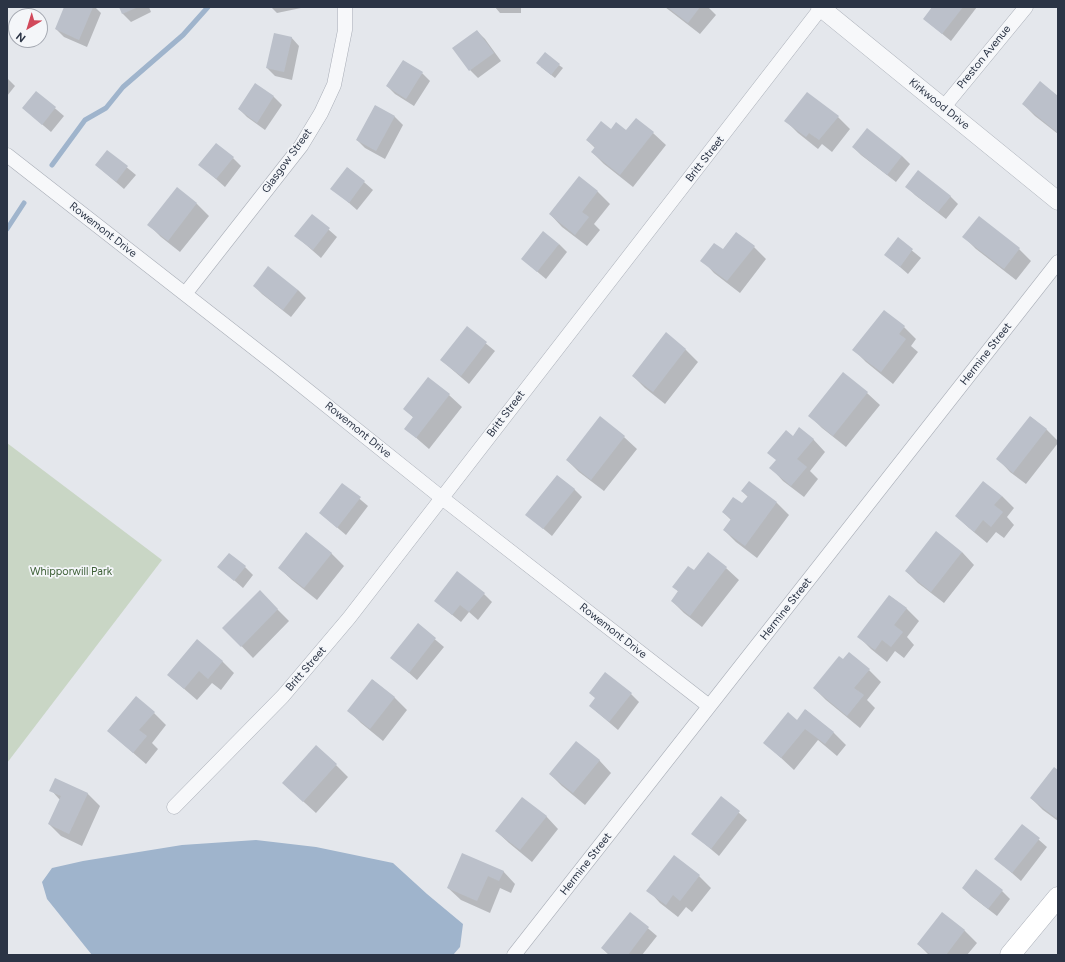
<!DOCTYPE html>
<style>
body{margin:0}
#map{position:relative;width:1065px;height:962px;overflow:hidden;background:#e4e7ec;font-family:Figtree,sans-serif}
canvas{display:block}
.frame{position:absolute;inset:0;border:8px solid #2b3445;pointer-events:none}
.north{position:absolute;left:8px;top:8px;width:40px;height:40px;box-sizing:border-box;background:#f4f6f9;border:1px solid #a4a8b1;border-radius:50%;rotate:218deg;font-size:11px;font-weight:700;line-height:16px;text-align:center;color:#2b3445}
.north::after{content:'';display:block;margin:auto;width:14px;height:18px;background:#d1495b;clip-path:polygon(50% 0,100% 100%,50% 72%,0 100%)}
</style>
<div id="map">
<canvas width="1065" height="962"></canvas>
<div class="frame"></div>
<div class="north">N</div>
</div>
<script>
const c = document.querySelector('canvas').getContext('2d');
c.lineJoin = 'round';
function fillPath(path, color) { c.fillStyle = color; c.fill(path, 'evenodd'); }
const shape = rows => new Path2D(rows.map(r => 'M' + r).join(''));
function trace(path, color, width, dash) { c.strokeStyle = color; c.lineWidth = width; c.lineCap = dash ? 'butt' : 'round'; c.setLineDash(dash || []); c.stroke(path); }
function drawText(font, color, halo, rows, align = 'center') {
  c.font = font + ' Figtree,sans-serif'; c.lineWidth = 3.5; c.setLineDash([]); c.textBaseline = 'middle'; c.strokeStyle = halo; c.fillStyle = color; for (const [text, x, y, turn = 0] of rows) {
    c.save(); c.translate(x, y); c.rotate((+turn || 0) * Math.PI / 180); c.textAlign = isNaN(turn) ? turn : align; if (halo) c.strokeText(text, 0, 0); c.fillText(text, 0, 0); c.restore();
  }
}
fillPath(shape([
 [7,443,162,560,7,763]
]), '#c9d6c5');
fillPath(shape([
 [256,840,316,847,393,863,427,894,463,924,460,947,453,955,92,955,47,899,42,882,52,868,83,861,182,845]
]), '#9fb4cc');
fillPath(shape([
 [65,7,95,7,101,13,87,47,64,37,56,29],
 [120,7,149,7,151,12,131,22,123,14],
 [271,7,301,7,301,8,277,13],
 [495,7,521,7,521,13,500,13],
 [665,7,708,7,716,15,700,34],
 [933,7,977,7,951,41,924,19],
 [477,31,485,39,501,61,478,78,470,70],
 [291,37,299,46,292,80,275,76,267,68],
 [559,65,563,68,555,78,541,67],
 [422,73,430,81,414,106,395,94,387,86],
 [7,78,15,86,7,96],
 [255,85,274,97,282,105,265,130,247,117,239,109],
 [36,92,64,116,51,132,23,108],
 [1058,97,1058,134,1035,116,1023,104],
 [375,106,395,117,403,125,385,159,365,148,357,140],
 [838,117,850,129,832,152,822,144,818,149,798,133,786,121],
 [636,119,653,133,666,145,633,187,604,164,592,152,595,148,587,140,611,130,626,131],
 [853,147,902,156,910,164,896,182,861,155],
 [107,151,136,175,124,189,96,165],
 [233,158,241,166,225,187,200,165],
 [348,168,373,190,357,210,332,188],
 [579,177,598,192,610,204,594,224,600,230,587,246,562,227,550,214],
 [907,187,950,196,958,204,946,219,915,195],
 [177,189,197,204,209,216,180,252,161,237,149,225],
 [312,215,337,237,321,258,296,236],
 [964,237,1019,249,1031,261,1016,280,976,249],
 [898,239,921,258,908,274,886,255],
 [559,244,567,252,546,279,522,259],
 [754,247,766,259,740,293,714,273,702,260,723,251],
 [254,286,298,290,306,298,291,317,262,294],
 [904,327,916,339,911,346,918,352,893,384,866,362,854,350],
 [467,328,495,351,469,384,441,360],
 [666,334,686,350,698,362,665,404,645,388,633,376],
 [843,374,867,393,880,405,846,447,822,428,810,416],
 [428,378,449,395,462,407,429,449,406,429,414,418,404,409],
 [1031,417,1047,430,1058,441,1058,443,1026,484,1010,472,998,459],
 [624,437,637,449,604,491,579,472,567,460],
 [793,437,813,439,825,452,810,471,818,479,804,497,783,481,771,468],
 [749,482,777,503,789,515,757,558,736,542,724,530,731,520,723,512,742,504,748,497,742,491],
 [342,484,368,506,346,535,320,513],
 [574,489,582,497,552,536,527,515],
 [1002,496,1014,508,1007,517,1014,525,1004,538,996,532,987,543,969,528,956,516],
 [962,552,974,565,944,603,918,583,906,571],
 [331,553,344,566,317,600,292,580,279,568],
 [219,567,245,567,253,575,243,588],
 [726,568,739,580,702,627,684,613,672,601,679,592,673,587,694,572],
 [260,592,289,621,253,658,224,628],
 [484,594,492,602,478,620,469,612,461,622,435,601],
 [890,596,907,609,919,621,907,637,914,645,904,658,895,651,887,662,871,649,859,637],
 [418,625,444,647,417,680,392,658],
 [222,661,234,673,221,690,212,683,197,700,168,675],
 [869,670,881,682,867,700,875,708,860,728,826,700,814,688],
 [605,674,631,694,639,702,618,730,590,706,596,699],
 [373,680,395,698,407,710,383,741,361,723,349,711],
 [806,710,834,733,846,745,837,756,818,740,794,770,765,743,797,721],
 [154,713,166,725,152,743,158,749,146,764,108,731],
 [599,760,611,773,585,805,562,786,550,774],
 [336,765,348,777,316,813,283,783],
 [1058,771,1058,821,1043,810,1031,798],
 [51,790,87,793,100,806,82,846,61,836,49,824,60,800],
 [721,797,747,820,719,856,693,834],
 [546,816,558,829,532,862,509,843,496,831],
 [1022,825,1047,847,1021,881,996,859],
 [503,871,515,884,511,893,500,888,490,913,461,900,448,888],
 [699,876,711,888,692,912,686,907,678,917,660,903,648,890],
 [963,888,1002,891,1010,899,997,916,971,896],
 [630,913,657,936,642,955,609,955,602,948],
 [942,913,965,931,977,943,967,955,929,955,918,944]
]), '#0003');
trace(shape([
 [52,165,85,120,106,108,123,87,183,35,208,7],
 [7,229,24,203]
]), '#9fb4cc', 5);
fillPath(shape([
 [64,7,93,7,79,40,55,29],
 [119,7,138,7,122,14],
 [667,7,700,7,688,23],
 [932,7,963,7,942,34,923,19],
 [477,30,494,53,469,71,452,48],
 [274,33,292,37,284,72,266,68],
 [545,52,560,64,551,75,536,63],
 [403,60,423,72,406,99,386,86],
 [1040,81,1058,96,1058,133,1022,104],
 [255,83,274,96,257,123,238,109],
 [36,91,56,107,42,125,22,108],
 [807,92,839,116,819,140,809,133,806,137,784,121],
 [375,105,395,116,376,151,356,140],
 [636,118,654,132,620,175,591,152,595,147,586,140,601,121,611,129,616,122,626,130],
 [867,128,902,156,887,175,852,147],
 [216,143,234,157,216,179,198,165],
 [107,150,128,166,116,182,95,165],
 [347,167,365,181,349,203,330,189],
 [918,170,951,196,938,212,905,187],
 [579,176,598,191,582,212,589,217,575,235,549,214],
 [177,187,197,203,168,241,147,225],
 [312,214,330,228,313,250,294,236],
 [979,216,1020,248,1004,269,962,237],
 [543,231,559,244,537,272,521,259],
 [736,232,755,246,727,281,700,261,714,243,723,249],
 [898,237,913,249,900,267,884,255],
 [268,266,298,290,283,310,253,286],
 [884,310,905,326,899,334,906,339,881,372,852,350],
 [467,326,487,342,461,376,440,360],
 [666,332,686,349,653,392,632,376],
 [843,372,868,392,833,436,808,416],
 [428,377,450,394,416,438,404,429,413,417,403,409],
 [600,416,625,436,591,480,566,460],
 [1030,416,1047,429,1013,473,996,459],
 [799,427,814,439,797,459,807,467,791,486,769,468,776,460,767,453,786,430,793,436],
 [557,475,575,489,543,529,525,515],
 [749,481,777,502,745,546,723,530,731,519,722,512,733,497,742,503,748,496,741,491],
 [983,481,1002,496,994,505,1003,512,991,527,983,520,974,532,955,516],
 [342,483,361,497,337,528,319,513],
 [936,531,962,552,931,592,905,571],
 [306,532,332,553,304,588,278,568],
 [708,552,727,567,690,616,671,601,678,591,672,587,688,566,694,570],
 [229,553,246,566,234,581,217,567],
 [457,571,485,593,469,612,460,605,452,615,434,601],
 [260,590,278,609,241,647,222,628],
 [889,595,907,608,894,625,903,632,891,647,882,640,875,650,857,637],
 [418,623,436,638,409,673,390,658],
 [197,639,223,661,208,679,199,671,184,689,167,675],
 [849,652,870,669,854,688,864,695,847,716,813,688,839,656,843,659],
 [605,672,632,693,609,722,589,706,595,698,589,693],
 [372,679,395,697,370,729,347,711],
 [136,696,155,712,139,730,147,736,133,753,107,731],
 [805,709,834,732,825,744,805,729,781,758,763,743,788,712,797,720],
 [576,741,600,760,573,793,549,774],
 [316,745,337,764,303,802,282,783],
 [1054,767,1058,770,1058,815,1056,818,1030,798],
 [55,778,88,793,69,834,48,824,61,796,49,791],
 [721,796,740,811,711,849,691,834],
 [522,797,547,816,520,850,495,831],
 [1022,824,1040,838,1012,873,994,859],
 [462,853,504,871,499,881,488,876,477,901,447,888],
 [674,855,700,875,680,901,673,895,666,905,646,891],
 [976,869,1003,890,988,909,962,888],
 [630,912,649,927,628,955,610,955,601,948],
 [942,912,965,930,946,955,931,955,917,944]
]), '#bbc0ca');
const minor = shape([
 [943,108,1026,7],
 [7,155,281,369,442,498,709,706],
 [185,294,301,146,321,113,334,85,345,30,345,7],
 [174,807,283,696,349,618,821,8],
 [514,955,1058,262]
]);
const tertiary = shape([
 [820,7,1058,201]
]);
const secondary = shape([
 [1010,955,1058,897]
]);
trace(minor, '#a9aeb7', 15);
trace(tertiary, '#a9aeb7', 19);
trace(secondary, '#a9aeb7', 21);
trace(minor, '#f7f8fa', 14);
trace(tertiary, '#f7f8fa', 18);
trace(secondary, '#fff', 20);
drawText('11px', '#2b3445', '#f4f6f9', [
 ["Preston Avenue",984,57,-51],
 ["Kirkwood Drive",939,104,39],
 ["Britt Street",705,159,-52],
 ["Glasgow Street",287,161,-54],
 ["Rowemont Drive",103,230,38],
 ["Hermine Street",986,354,-52],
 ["Britt Street",506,414,-53],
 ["Rowemont Drive",358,430,39],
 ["Hermine Street",786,609,-52],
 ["Rowemont Drive",613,631,38],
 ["Britt Street",306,669,-49],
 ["Hermine Street",586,864,-52]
]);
drawText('11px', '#3f6138', '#f4f6f9', [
 ["Whipporwill Park",71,572]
]);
</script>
